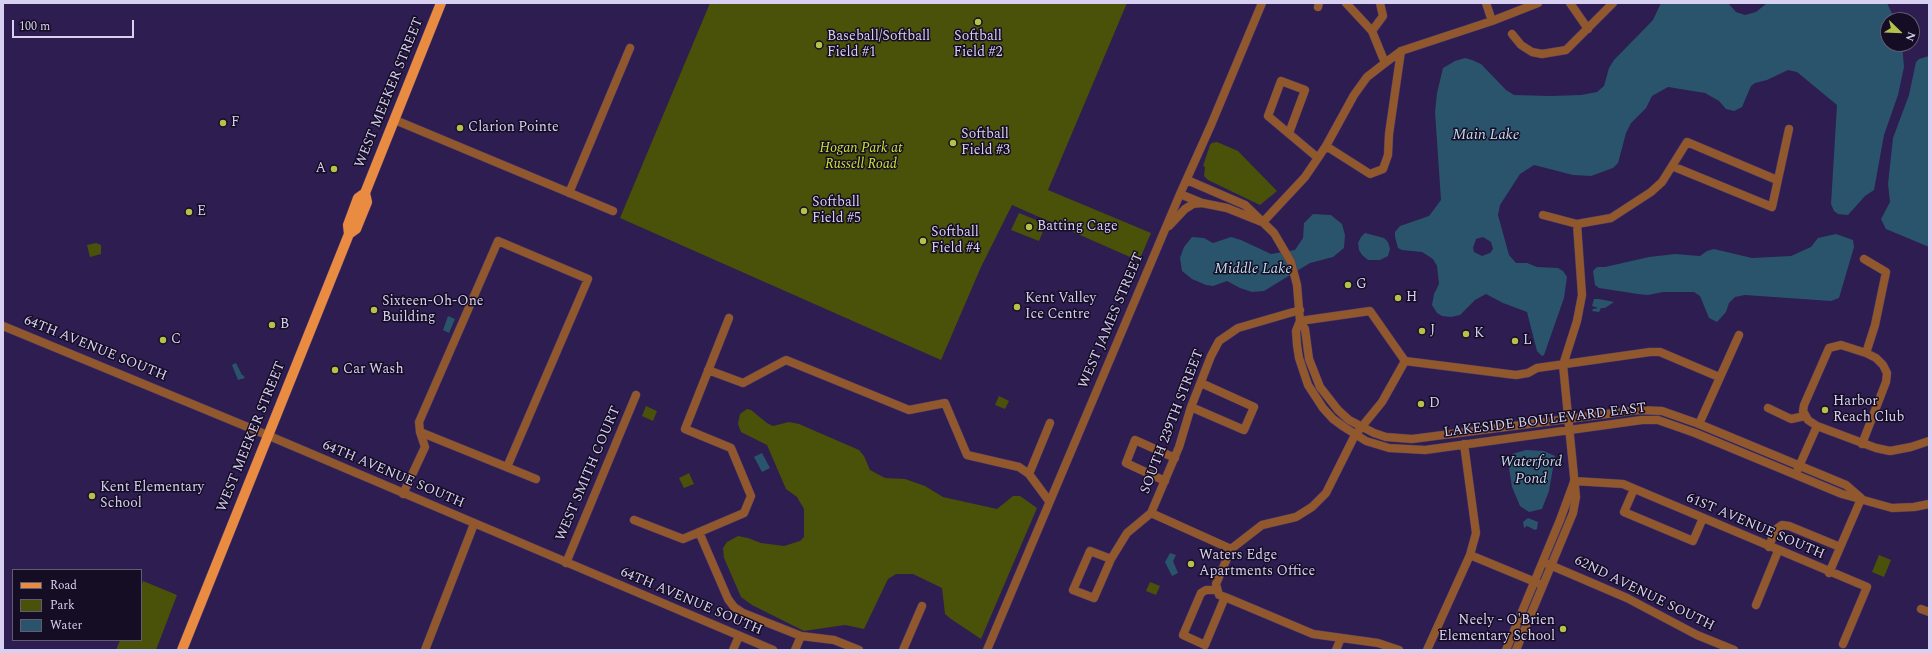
<!DOCTYPE html>
<style>
body{margin:0}
#map{position:relative;width:1932px;height:653px;overflow:hidden;background:#2e1d50;font-family:Spectral,serif}
canvas{display:block}
.frame{position:absolute;inset:0;border:4px solid #d7d0f0;pointer-events:none}
.legend{position:absolute;left:12px;top:569px;width:130px;height:72px;box-sizing:border-box;background:#140d24;border:1px solid #625b76;margin:0;padding:5px 7px;list-style:none;font-size:12px;color:#d7d0f0}
.legend li{display:flex;align-items:center;gap:8px;height:20px}
.legend b{width:20px;border:1px solid #625b76}
.north{position:absolute;left:1880px;top:12px;width:40px;height:40px;box-sizing:border-box;background:#140d24;border:1px solid #625b76;border-radius:50%;rotate:113deg;font-size:11px;font-weight:700;line-height:16px;text-align:center;color:#d7d0f0}
.north::after{content:'';display:block;margin:auto;width:14px;height:18px;background:#b4c24a;clip-path:polygon(50% 0,100% 100%,50% 72%,0 100%)}
.scale{position:absolute;left:12px;top:20px;width:122px;height:18px;box-sizing:border-box;border:2px solid #d7d0f0;border-top:0;padding-left:5px;font-size:12px;line-height:14px;white-space:nowrap;color:#d7d0f0;-webkit-text-stroke:3px #140d24;paint-order:stroke}
</style>
<div id="map">
<canvas width="1932" height="653"></canvas>
<div class="frame"></div>
<ul class="legend">
<li><b style="height:5px;background:#ea8b42"></b>Road</li>
<li><b style="height:11px;background:#4a5108"></b>Park</li>
<li><b style="height:11px;background:#29546b"></b>Water</li>
</ul>
<div class="north">N</div>
<div class="scale">100 m</div>
</div>
<script>
const c = document.querySelector('canvas').getContext('2d');
c.lineJoin = 'round';
function fillPath(path, color) { c.fillStyle = color; c.fill(path, 'evenodd'); }
const shape = rows => new Path2D(rows.map(r => 'M' + r).join(''));
function trace(path, color, width, dash) { c.strokeStyle = color; c.lineWidth = width; c.lineCap = dash ? 'butt' : 'round'; c.setLineDash(dash || []); c.stroke(path); }
function drawText(font, color, halo, rows, align = 'center') {
  c.font = font + ' Spectral,serif'; c.lineWidth = 3; c.setLineDash([]); c.textBaseline = 'middle'; c.strokeStyle = halo; c.fillStyle = color; for (const [text, x, y, turn = 0] of rows) {
    c.save(); c.translate(x, y); c.rotate((+turn || 0) * Math.PI / 180); c.textAlign = isNaN(turn) ? turn : align; if (halo) c.strokeText(text, 0, 0); c.fillText(text, 0, 0); c.restore();
  }
}
fillPath(shape([
 [710,3,1127,3,1048,190,1151,233,1139,261,1012,205,981,267,941,360,620,218],
 [1217,142,1238,151,1277,191,1260,205,1208,180,1204,176,1205,167,1203,166,1210,145,1212,143],
 [1019,213,1046,224,1039,241,1011,230],
 [96,243,101,245,101,254,90,257,87,245],
 [999,396,1009,401,1005,409,995,405],
 [646,406,657,411,653,421,642,416],
 [747,409,751,410,767,423,773,426,789,422,799,424,859,450,864,456,870,470,885,478,905,479,925,486,943,497,997,509,1013,496,1020,496,1037,508,981,639,951,619,945,614,942,588,913,574,896,574,888,579,864,629,845,625,804,631,752,605,741,597,724,558,723,548,727,542,738,536,748,538,761,543,784,546,800,541,804,537,804,509,797,497,786,489,767,445,741,432,738,424,740,414],
 [689,473,694,484,684,488,679,478],
 [1879,555,1891,560,1884,577,1872,572],
 [143,581,177,595,156,650,116,650,120,640,141,640,141,587],
 [1150,582,1160,586,1156,595,1146,591]
]), '#4a5108');
fillPath(shape([
 [1661,3,1728,3,1736,12,1745,15,1756,12,1767,3,1887,3,1895,20,1888,20,1888,44,1902,44,1904,67,1898,95,1884,135,1874,190,1865,196,1848,215,1838,214,1834,211,1831,204,1837,105,1797,72,1788,70,1767,80,1755,83,1751,86,1742,107,1734,111,1726,109,1719,101,1705,93,1668,87,1652,96,1646,108,1631,123,1626,133,1618,163,1613,168,1591,176,1573,175,1534,165,1520,174,1500,205,1498,215,1509,255,1516,263,1527,263,1537,267,1558,268,1563,271,1567,277,1564,298,1544,355,1542,356,1537,351,1527,312,1503,303,1486,294,1475,300,1460,315,1451,317,1442,316,1437,313,1432,305,1434,294,1439,284,1437,266,1433,259,1422,252,1402,250,1398,248,1395,237,1395,232,1400,226,1429,216,1441,200,1435,112,1437,93,1443,68,1455,61,1465,58,1472,60,1481,64,1506,90,1514,95,1550,96,1581,95,1597,92,1604,86,1609,68,1614,60,1653,20],
 [1483,237,1491,242,1493,249,1490,253,1482,256,1474,252,1473,248,1476,239],
 [1929,56,1929,247,1886,229,1881,219,1890,202,1888,184,1893,138,1909,95,1916,62,1919,59],
 [1313,214,1331,215,1342,224,1345,235,1344,248,1333,257,1310,263,1264,291,1252,292,1240,288,1227,281,1213,286,1206,285,1192,279,1182,271,1180,258,1184,247,1192,237,1204,238,1213,243,1231,237,1241,240,1271,254,1295,250,1303,238,1304,223],
 [1365,233,1384,238,1388,242,1390,249,1388,256,1380,260,1368,260,1362,255,1359,250,1358,243,1361,237],
 [1836,234,1853,240,1854,247,1839,298,1831,301,1745,295,1735,297,1729,303,1726,312,1717,322,1709,318,1700,296,1694,292,1663,292,1648,295,1638,294,1599,288,1595,285,1593,271,1597,267,1605,267,1649,257,1675,254,1700,256,1707,251,1714,249,1752,258,1791,256,1811,247,1818,238],
 [1594,299,1599,299,1614,302,1605,308,1601,308,1599,312,1592,311,1593,309,1598,308,1592,306],
 [448,316,455,319,449,333,443,330],
 [236,363,242,375,243,375,245,378,238,380,232,365],
 [1526,450,1544,451,1555,456,1549,491,1542,509,1529,512,1520,506,1512,487,1508,462,1512,454],
 [762,453,770,468,762,472,754,457],
 [1528,518,1538,522,1537,529,1535,530,1527,526,1524,528,1523,522],
 [1170,553,1176,555,1173,561,1178,573,1172,576,1165,562]
]), '#29546b');
const minor = shape([
 [1346,3,1372,31,1385,63],
 [1486,3,1492,21],
 [1570,3,1588,29],
 [1318,7,1319,3],
 [1372,31,1383,16,1380,3],
 [1512,34,1521,45,1532,52,1542,54,1566,50,1613,3],
 [395,120,613,211],
 [1289,133,1305,90,1281,81,1268,116,1318,158],
 [1326,146,1370,174,1383,169,1388,155,1389,134,1401,51],
 [1672,166,1687,142,1777,180],
 [1187,180,1245,205,1274,233,1291,262,1297,285,1300,321,1296,331,1297,345,1299,358,1308,385,1323,408,1333,419,1344,427,1366,441,1389,448,1425,450,1642,420,1658,420,1695,433,1842,494,1892,508,1914,507,1929,504],
 [569,193,630,48],
 [1180,194,1202,203,1227,208,1262,222],
 [1543,215,1577,224,1611,218,1651,192,1662,182,1672,166,1772,207,1789,129],
 [1263,222,1305,177,1326,146,1354,95,1367,77,1385,63,1401,51,1492,21,1538,3],
 [1169,226,1185,209,1193,204,1202,203],
 [1864,259,1886,272,1875,325,1866,353,1841,345,1829,348,1804,405,1803,411,1808,420,1817,426,1876,448,1890,451,1911,447,1929,441],
 [1300,321,1305,329,1309,359,1320,387,1338,410,1349,420,1374,433,1386,437,1412,439,1638,410,1662,411,1699,424,1846,485,1861,498],
 [1300,321,1370,311,1405,361,1516,375,1528,373,1537,368,1650,352,1660,352,1719,377],
 [3,326,267,435,773,650],
 [708,370,743,383,786,360,909,410,945,403,967,455,1019,467,1029,474,1049,501],
 [1191,407,1244,430,1254,407,1201,383],
 [1768,408,1791,419,1805,416],
 [1699,424,1739,335],
 [420,432,536,479],
 [1862,444,1886,382,1887,373,1883,365,1876,358,1866,353],
 [1797,471,1817,426],
 [1029,474,1050,423],
 [1165,481,1126,463,1135,440,1175,458],
 [1574,481,1623,484,1867,587,1843,644],
 [1634,489,1624,512,1693,541,1703,518],
 [403,494,425,447,420,432,419,422,498,241,588,279,507,467],
 [1151,513,1231,549],
 [634,520,683,539,744,513,751,496,731,448,685,429,729,318],
 [699,532,728,599,734,607,743,613,801,636,834,640,859,650],
 [1769,547,1775,530,1782,525,1789,526,1840,547],
 [1470,555,1540,584],
 [1111,559,1090,551,1073,590,1094,598,1111,559,1127,533,1151,513,1179,447,1191,407,1211,356,1219,341,1238,328,1300,310],
 [1543,562,1627,598,1697,635,1734,650],
 [566,563,636,395],
 [1829,573,1861,499],
 [1217,590,1206,590,1201,593,1183,635,1205,645,1225,597,1219,595,1216,584,1231,549,1262,525,1296,517,1312,507,1326,493,1355,435,1382,402,1405,361],
 [1225,597,1313,634,1378,643,1399,650],
 [1756,605,1778,551],
 [1921,609,1929,612],
 [425,650,474,524],
 [733,650,739,636],
 [795,650,801,636],
 [903,650,922,606],
 [987,650,1180,194,1211,125,1262,3],
 [1336,650,1341,638],
 [1427,650,1470,555,1476,533,1464,444],
 [1506,650,1560,520,1574,482],
 [1516,650,1573,513,1576,497,1563,365,1577,321,1582,295,1577,224]
]);
const major = shape([
 [349,234,356,229,367,202,365,193],
 [182,650,349,234,348,225,358,198,365,193,441,3]
]);
trace(minor, '#493a6a', 9);
trace(major, '#493a6a', 11);
trace(minor, '#92582d', 8);
trace(major, '#ea8b42', 10);
for (const [x, y, r, color] of [
 [978,22,4,"#b4c24a"],
 [819,45,4,"#b4c24a"],
 [223,123,4,"#b4c24a"],
 [460,128,4,"#b4c24a"],
 [953,143,4,"#b4c24a"],
 [334,169,4,"#b4c24a"],
 [804,211,4,"#b4c24a"],
 [189,212,4,"#b4c24a"],
 [1029,227,4,"#b4c24a"],
 [923,241,4,"#b4c24a"],
 [1348,285,4,"#b4c24a"],
 [1398,298,4,"#b4c24a"],
 [1017,307,4,"#b4c24a"],
 [374,310,4,"#b4c24a"],
 [272,325,4,"#b4c24a"],
 [1422,331,4,"#b4c24a"],
 [1466,334,4,"#b4c24a"],
 [163,340,4,"#b4c24a"],
 [1515,341,4,"#b4c24a"],
 [335,370,4,"#b4c24a"],
 [1421,404,4,"#b4c24a"],
 [1825,410,4,"#b4c24a"],
 [92,496,4,"#b4c24a"],
 [1191,564,4,"#b4c24a"],
 [1563,629,4,"#b4c24a"]
]) { const dot = new Path2D(); dot.arc(x, y, r, 0, 2 * Math.PI); c.fillStyle = color; c.fill(dot); trace(dot, '#140d24', 1.5); }
drawText('14px', '#d7d0f0', '#140d24', [
 ["Baseball/Softball",827,37],
 ["Field #1",827,53],
 ["Softball",978,37,"center"],
 ["Field #2",978,53,"center"],
 ["F",231,123],
 ["Clarion Pointe",468,128],
 ["Softball",961,135],
 ["Field #3",961,151],
 ["A",326,169,"right"],
 ["Softball",812,203],
 ["Field #5",812,219],
 ["E",197,212],
 ["Batting Cage",1037,227],
 ["Softball",931,233],
 ["Field #4",931,249],
 ["G",1356,285],
 ["H",1406,298],
 ["Kent Valley",1025,299],
 ["Ice Centre",1025,315],
 ["Sixteen-Oh-One",382,302],
 ["Building",382,318],
 ["B",280,325],
 ["J",1430,331],
 ["K",1474,334],
 ["C",171,340],
 ["L",1523,341],
 ["Car Wash",343,370],
 ["Harbor",1833,402],
 ["Reach Club",1833,418],
 ["D",1429,404],
 ["Kent Elementary",100,488],
 ["School",100,504],
 ["Waters Edge",1199,556],
 ["Apartments Office",1199,572],
 ["Neely - O'Brien",1555,621,"right"],
 ["Elementary School",1555,637,"right"]
], 'left');
drawText('14px', '#d7d0f0', '#140d24', [
 ["WEST MEEKER STREET",390,93,-68],
 ["WEST JAMES STREET",1112,321,-67],
 ["64TH AVENUE SOUTH",95,349,22],
 ["LAKESIDE BOULEVARD EAST",1545,421,-7],
 ["SOUTH 239TH STREET",1173,422,-69],
 ["WEST MEEKER STREET",252,437,-68],
 ["WEST SMITH COURT",589,474,-67],
 ["64TH AVENUE SOUTH",393,475,23],
 ["61ST AVENUE SOUTH",1755,527,23],
 ["62ND AVENUE SOUTH",1644,594,26],
 ["64TH AVENUE SOUTH",691,602,23]
]);
drawText('italic 14px', '#cfe033', '#140d24', [
 ["Hogan Park at",861,149],
 ["Russell Road",861,165]
]);
drawText('italic 15px', '#c1dced', '#140d24', [
 ["Main Lake",1486,136],
 ["Middle Lake",1253,270],
 ["Waterford",1531,463],
 ["Pond",1531,480]
]);
</script>
